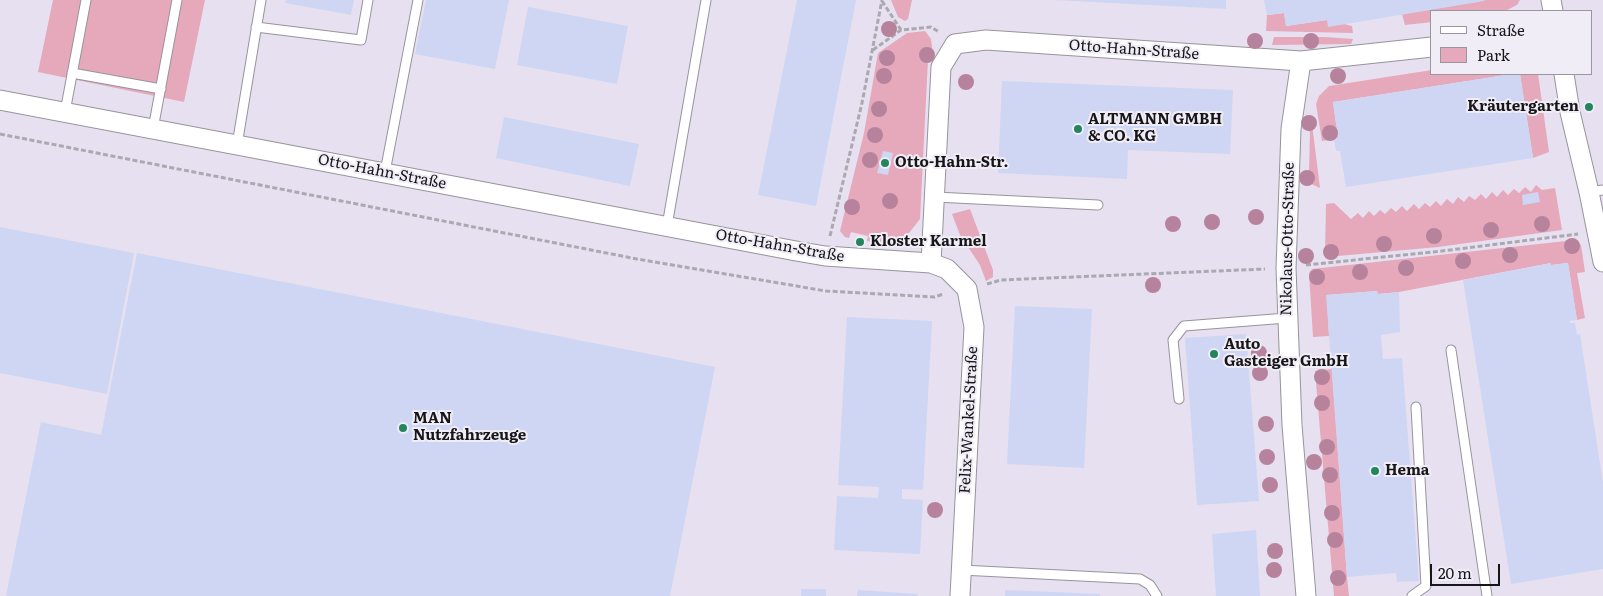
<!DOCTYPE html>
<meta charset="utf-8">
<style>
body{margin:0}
#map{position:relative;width:1603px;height:596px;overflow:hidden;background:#f0edf6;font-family:Literata,serif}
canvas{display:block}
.legend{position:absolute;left:1430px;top:10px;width:162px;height:65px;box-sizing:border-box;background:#f0edf6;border:1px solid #99979d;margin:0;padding:6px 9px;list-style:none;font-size:15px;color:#161518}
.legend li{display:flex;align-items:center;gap:10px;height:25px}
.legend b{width:25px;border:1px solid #99979d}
.scale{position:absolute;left:1430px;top:564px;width:70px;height:22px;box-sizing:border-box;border:2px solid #161518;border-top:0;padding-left:6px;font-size:15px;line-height:18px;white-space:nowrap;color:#161518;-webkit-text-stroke:4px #f0edf6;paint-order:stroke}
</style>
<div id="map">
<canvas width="1603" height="596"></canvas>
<ul class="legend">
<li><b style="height:6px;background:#fff"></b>Straße</li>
<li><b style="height:14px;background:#e5a9bb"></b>Park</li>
</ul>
<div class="scale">20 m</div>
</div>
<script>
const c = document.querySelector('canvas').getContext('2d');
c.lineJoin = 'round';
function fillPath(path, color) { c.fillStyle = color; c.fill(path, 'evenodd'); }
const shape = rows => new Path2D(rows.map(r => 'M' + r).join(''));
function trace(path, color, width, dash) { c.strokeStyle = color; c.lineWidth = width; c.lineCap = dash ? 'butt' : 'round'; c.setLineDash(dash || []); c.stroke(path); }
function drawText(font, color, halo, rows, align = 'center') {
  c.font = font + ' Literata,serif'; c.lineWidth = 4; c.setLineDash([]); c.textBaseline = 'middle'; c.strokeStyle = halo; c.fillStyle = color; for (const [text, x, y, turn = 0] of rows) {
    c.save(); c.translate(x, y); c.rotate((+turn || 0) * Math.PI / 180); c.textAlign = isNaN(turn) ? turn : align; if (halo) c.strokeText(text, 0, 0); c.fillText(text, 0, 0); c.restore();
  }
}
fillPath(shape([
 [0,0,1603,0,1603,596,0,596],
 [1432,11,1592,11,1592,74,1432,74]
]), '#e6e0f0');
fillPath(shape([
 [53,0,205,0,184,102,38,72],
 [891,0,912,0,908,19,905,21,898,17],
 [1486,0,1520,0,1517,5,1505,11,1432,11,1432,22,1405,25,1402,14],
 [1284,13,1286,26,1327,20,1352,26,1353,33,1266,31,1267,15],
 [925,31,931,39,933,54,928,60,920,219,909,233,892,244,867,241,868,236,851,232,849,238,845,237,840,231,864,133,878,53,907,33],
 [1274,37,1325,37,1353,39,1351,44,1272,45],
 [1432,70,1432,74,1512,74,1333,102,1338,138,1322,141,1316,104,1319,96,1329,86],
 [1520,74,1538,74,1549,152,1533,158],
 [1309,115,1311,116,1320,188,1303,180,1302,173,1309,173,1310,132,1304,128,1306,117],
 [1536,185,1542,190,1555,188,1562,230,1438,247,1327,257,1325,255,1326,204,1334,203,1351,219,1358,213,1363,218,1369,211,1374,216,1380,210,1385,214,1391,208,1396,212,1402,206,1407,211,1414,204,1419,209,1425,203,1430,207,1436,201,1441,206,1447,199,1453,204,1458,197,1464,202,1469,196,1475,200,1481,194,1486,199,1492,192,1497,197,1503,190,1508,195,1514,189,1519,193,1525,187,1531,192],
 [970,209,993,270,993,277,986,281,980,265,960,235,952,214],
 [1575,240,1581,245,1585,272,1577,273,1585,318,1577,320,1568,263,1551,265,1551,263,1399,292,1378,294,1377,291,1327,295,1329,336,1313,337,1309,273,1312,269],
 [1332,369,1347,577,1349,596,1334,596,1315,371]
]), '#e5a9bb');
fillPath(shape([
 [286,0,354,0,351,15,285,3],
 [426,0,509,0,495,69,415,54],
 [797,0,856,0,816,206,758,195],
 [1053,0,1226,0,1226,9],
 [1264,0,1484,0,1484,1,1328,27,1327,20,1286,26,1284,13,1267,15],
 [528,7,628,26,617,84,517,65],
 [1512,74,1520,74,1533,158,1346,187,1340,151,1336,151,1334,139,1338,138,1333,102],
 [1002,81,1233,90,1230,154,1128,150,1127,179,998,173],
 [504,117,639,144,630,186,496,158],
 [883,151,893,153,888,175,877,173],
 [1538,192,1540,202,1523,205,1522,195],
 [0,227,134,253,107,394,0,373],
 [137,253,715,367,670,596,6,596,41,422,101,435],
 [1551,263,1551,265,1568,263,1577,320,1570,321,1570,323,1575,323,1577,335,1580,334,1603,483,1603,569,1511,584,1463,280],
 [1377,291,1378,294,1399,292,1400,332,1381,335,1383,359,1402,358,1419,581,1397,582,1396,573,1347,577,1326,295],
 [1015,306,1092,309,1084,468,1007,464],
 [847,317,932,321,923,490,902,489,902,499,923,500,920,554,834,550,837,496,878,498,879,487,838,485],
 [1246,334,1259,501,1197,505,1185,338],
 [1256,530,1260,596,1216,596,1212,534],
 [801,589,826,589,826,596,801,596],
 [858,590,918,594,918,596,857,596],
 [1005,590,1100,594,1100,596,1005,596]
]), '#cfd6f3');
const service = shape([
 [256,27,361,40,368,0],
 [72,73,161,89],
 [65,112,86,0],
 [153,129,177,0],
 [237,145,261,0],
 [385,172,418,0],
 [1589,192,1603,190],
 [935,197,1098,205],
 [667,226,706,0],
 [1451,350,1487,596],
 [1179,399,1173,340,1184,326,1287,318],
 [961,570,1140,579,1150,585,1157,596],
 [1412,596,1426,586,1416,407]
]);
const minor = shape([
 [1551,0,1553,11],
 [1301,61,1291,129,1286,268,1292,425,1306,596],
 [1564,74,1570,112,1589,192,1603,262],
 [0,100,796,251,825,256,931,263,947,269,967,289,974,327,960,596],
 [931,263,941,67,955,44,986,40,1301,61,1432,47]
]);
trace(service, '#97949c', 11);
trace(minor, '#97949c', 21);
trace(shape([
 [882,1,901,30],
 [873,50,901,30,931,27,939,32],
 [0,134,637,259,826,291,934,297,944,294],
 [830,236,862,103,882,0],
 [1306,265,1442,251,1578,234],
 [987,284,1001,280,1265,269]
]), '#aba8b0', 3, [5, 2.5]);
trace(service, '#fff', 9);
trace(minor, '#fff', 19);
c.fillStyle = '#b7839c';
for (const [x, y] of [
 [889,29],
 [1255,41],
 [1311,41],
 [927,55],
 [887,58],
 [884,76],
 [1338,76],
 [966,82],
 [879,109],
 [1309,123],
 [1330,133],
 [875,135],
 [870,160],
 [1307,178],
 [890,201],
 [852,207],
 [1256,217],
 [1212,222],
 [1173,224],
 [1542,224],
 [1491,230],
 [1434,236],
 [1384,244],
 [1572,246],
 [1331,252],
 [1510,255],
 [1306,256],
 [1463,261],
 [1406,268],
 [1360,272],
 [1317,277],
 [1153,285],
 [1259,353],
 [1260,373],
 [1322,377],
 [1322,403],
 [1266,424],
 [1327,447],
 [1267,457],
 [1314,462],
 [1330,475],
 [1270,485],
 [935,510],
 [1332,513],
 [1335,540],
 [1275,551],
 [1274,570],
 [1338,578]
]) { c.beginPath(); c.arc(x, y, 8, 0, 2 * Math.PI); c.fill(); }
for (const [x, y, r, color] of [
 [1589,107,5,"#23855e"],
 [1078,129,5,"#23855e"],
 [885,163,5,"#23855e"],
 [860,242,5,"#23855e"],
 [1214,354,5,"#23855e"],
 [403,428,5,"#23855e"],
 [1375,471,5,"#23855e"]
]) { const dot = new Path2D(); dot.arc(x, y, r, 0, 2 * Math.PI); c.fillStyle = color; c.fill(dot); trace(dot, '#f0edf6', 2); }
drawText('15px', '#161518', '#f0edf6', [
 ["Otto-Hahn-Straße",1134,50,4],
 ["Otto-Hahn-Straße",382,172,11],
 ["Nikolaus-Otto-Straße",1288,239,-89],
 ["Otto-Hahn-Straße",780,246,10],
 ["Felix-Wankel-Straße",969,420,-87]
]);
drawText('bold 15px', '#161518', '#f0edf6', [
 ["Kräutergarten",1579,107,"right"],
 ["ALTMANN GMBH",1088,120],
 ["& CO. KG",1088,137],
 ["Otto-Hahn-Str.",895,163],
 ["Kloster Karmel",870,242],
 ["Auto",1224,345],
 ["Gasteiger GmbH",1224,362],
 ["MAN",413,419],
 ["Nutzfahrzeuge",413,436],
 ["Hema",1385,471]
], 'left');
</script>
